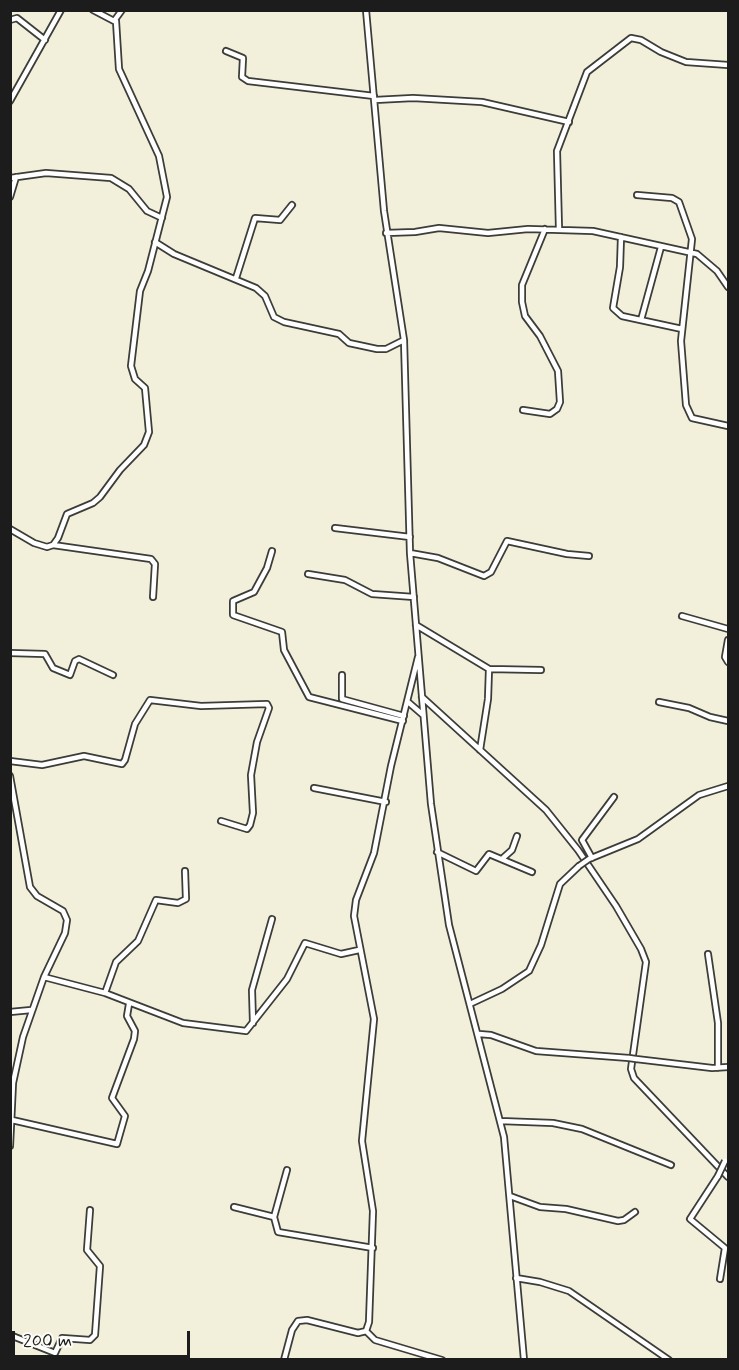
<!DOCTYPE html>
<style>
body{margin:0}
#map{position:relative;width:739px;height:1370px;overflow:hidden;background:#f2efdb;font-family:Mynerve,sans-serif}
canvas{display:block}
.frame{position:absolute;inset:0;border:12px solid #1c1c1c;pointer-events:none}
.scale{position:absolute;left:12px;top:1331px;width:178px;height:27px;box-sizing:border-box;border:3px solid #1c1c1c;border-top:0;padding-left:8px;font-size:18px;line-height:21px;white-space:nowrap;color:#1c1c1c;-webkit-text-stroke:4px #fdfcf7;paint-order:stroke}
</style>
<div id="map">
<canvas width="739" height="1370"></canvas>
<div class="frame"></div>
<div class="scale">200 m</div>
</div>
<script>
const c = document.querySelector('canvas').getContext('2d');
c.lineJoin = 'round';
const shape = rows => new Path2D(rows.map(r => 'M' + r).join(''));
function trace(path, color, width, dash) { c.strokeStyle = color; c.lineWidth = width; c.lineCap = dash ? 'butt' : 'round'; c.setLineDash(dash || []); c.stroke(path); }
const street = shape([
 [93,10,114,21,122,10],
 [366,10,384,211,404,340,410,553,431,804,449,925,504,1137,524,1360],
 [10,20,17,18,45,40],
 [226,51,243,58,242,77,248,81,374,96],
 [375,100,413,98,482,102,569,122],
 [10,101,61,10],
 [10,178,46,173,111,178,129,189,147,211,162,218],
 [637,195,672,198,679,202,692,239,681,341,686,405,692,418,728,426],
 [10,197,16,177],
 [559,229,557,151,587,72,631,38,641,40,661,52,686,62,728,65],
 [386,233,415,232,439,228,488,233,528,229,593,231,697,254,717,271,728,287],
 [621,237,620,267,613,308,622,316,682,329],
 [155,242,174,254,256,288,265,296,274,317,284,322,339,334,349,343,377,349,386,349,404,340],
 [236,278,255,218,280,220,292,205],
 [641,320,661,247],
 [523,410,550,414,557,409,560,402,558,371,540,336,525,316,522,302,522,285,545,229],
 [335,528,410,537],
 [10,529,34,543,47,547,53,545,58,538,67,514,93,503,100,497,120,470,144,445,149,432,145,388,135,379,131,366,140,291,148,271,167,197,159,156,119,69,116,21],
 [53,545,151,559,155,564,153,597],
 [272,551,267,568,254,592,233,601,233,615,282,632,284,650,309,697,403,721],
 [410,553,438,558,484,576,491,572,507,541,567,554,589,556],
 [308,574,345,580,372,594,414,597],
 [682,616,728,629],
 [416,625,489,669,488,699,480,750],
 [728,640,725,657,728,662],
 [10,653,45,654,53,668,70,675,75,661,79,659,113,675],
 [489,669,541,670],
 [342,675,342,699,404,716],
 [422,697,546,810,578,850,616,906,641,949,646,962,631,1069,634,1078,728,1177],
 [408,702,423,715],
 [659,702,689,708,710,717,728,721],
 [10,761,42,765,84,756,122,764,125,760,135,724,150,700,201,706,267,704,269,708,257,742,251,775,253,813,250,825,247,829,221,821],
 [10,776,30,887,37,896,63,911,67,920,65,933,44,977,23,1037,13,1083,10,1146],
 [314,788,386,802],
 [437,852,476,871,489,854,532,872],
 [503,858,512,850,517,836],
 [592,858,582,840,614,797],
 [589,859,638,839,699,795,728,786],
 [708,954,718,1023,718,1068],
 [44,977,105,993,183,1023,246,1031,287,979,305,943,341,954,359,950],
 [105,993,116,962,138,941,156,900,178,903,186,899,185,871],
 [470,1004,502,989,529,971,541,945,560,884,579,866],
 [10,1012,31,1010],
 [253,1023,252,990,272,919],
 [479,1034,491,1035,536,1051,629,1058],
 [636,1059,712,1068,728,1067],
 [12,1120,117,1144,125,1116,112,1098,134,1039,135,1031,127,1016,129,1004],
 [500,1121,553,1123,582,1129,671,1165],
 [287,1170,274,1217,278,1232,373,1248],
 [718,1176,690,1219,725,1248,720,1279],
 [510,1196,540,1207,566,1209,618,1221,624,1220,635,1212],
 [234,1207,274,1217],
 [516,1278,540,1282,569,1291,669,1360],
 [366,1331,375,1340,442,1360],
 [10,1335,55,1353,62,1338,90,1340,95,1335,100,1266,87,1250,90,1210],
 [284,1360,292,1330,298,1321,307,1320,358,1333,366,1331,369,1322,373,1211,362,1141,374,1019,354,916,356,900,374,853,391,766,418,657]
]);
trace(street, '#3c3c39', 8);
trace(street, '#fff', 4.5);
const streetBridge = shape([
 [579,866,589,859],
 [629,1058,636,1059],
 [718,1176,725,1161]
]);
trace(streetBridge, '#3c3c39', 8, []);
trace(streetBridge, '#fff', 4.5);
</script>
